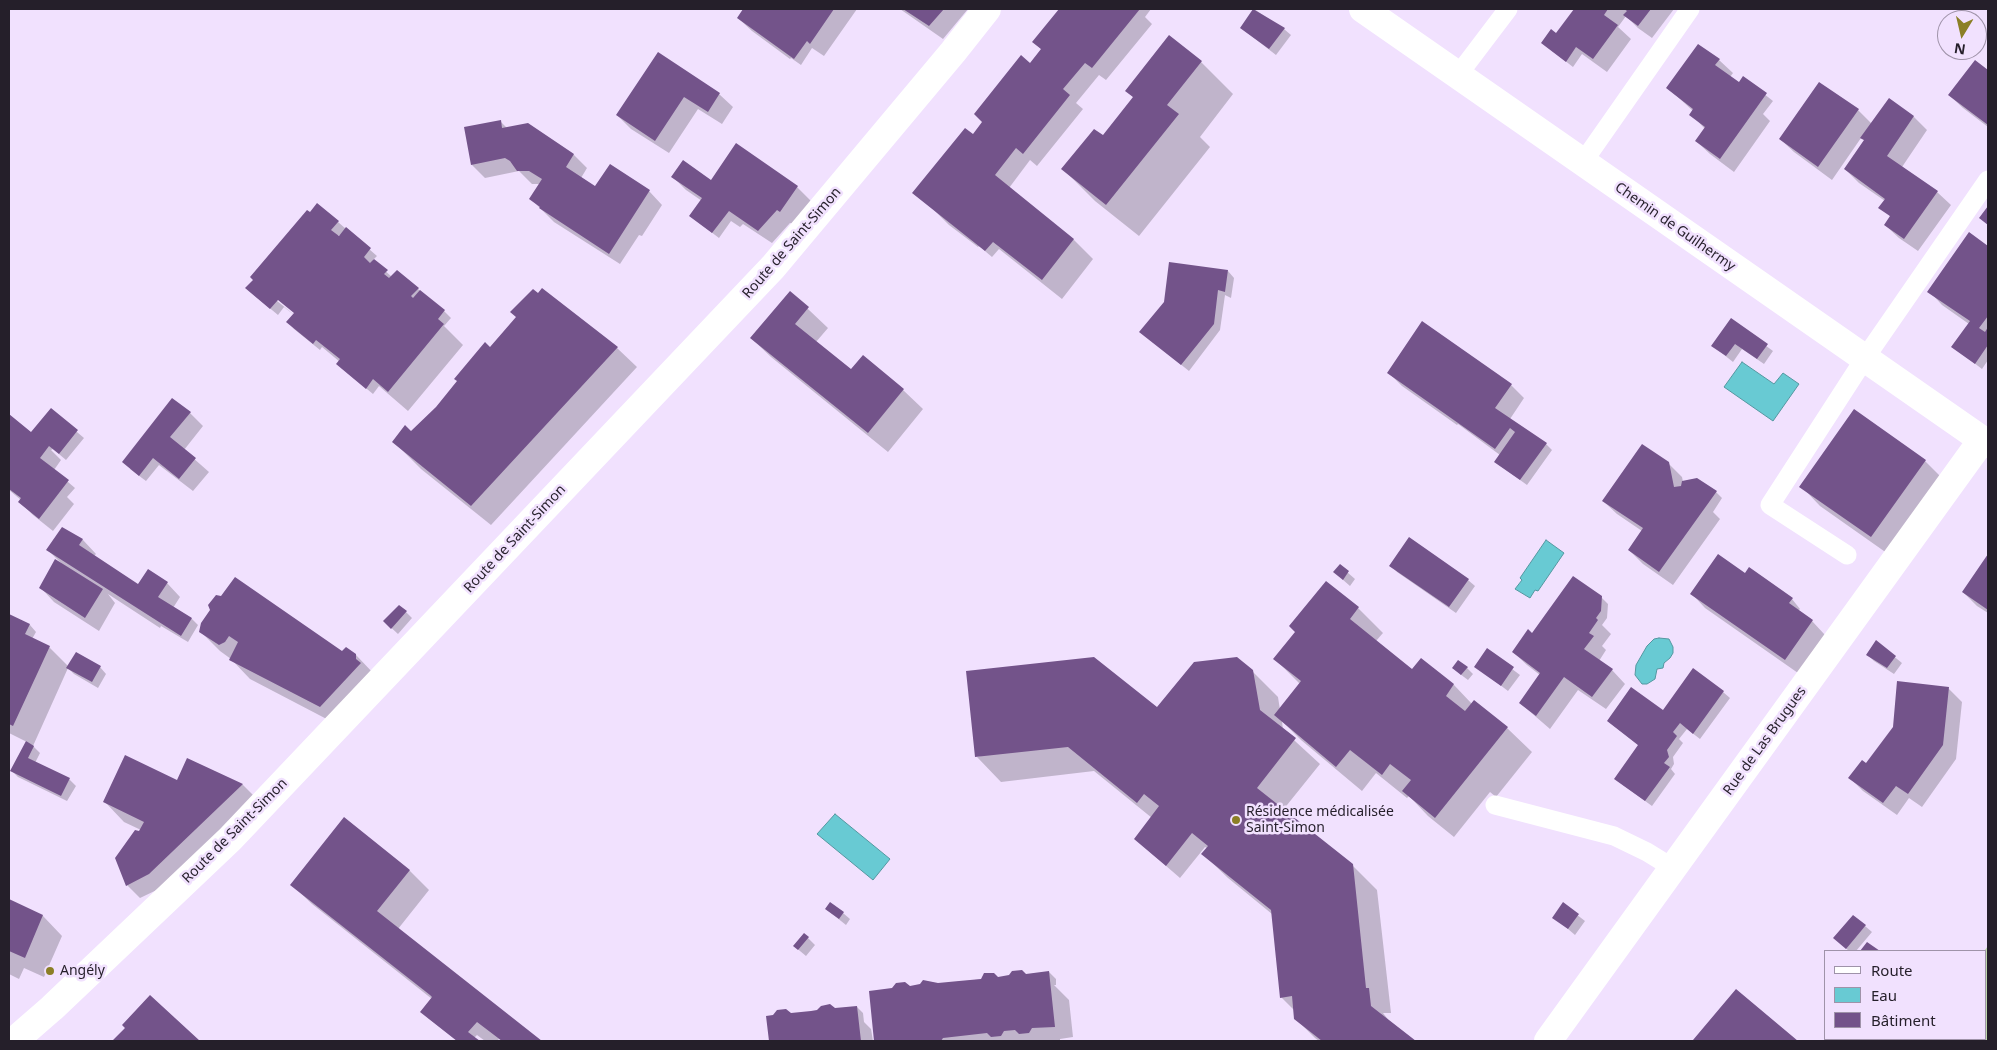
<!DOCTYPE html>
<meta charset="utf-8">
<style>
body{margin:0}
#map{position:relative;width:1997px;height:1050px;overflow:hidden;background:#f1e1fe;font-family:"Noto Sans",sans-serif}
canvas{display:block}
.frame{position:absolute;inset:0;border:10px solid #251f2a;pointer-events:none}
.legend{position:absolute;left:1824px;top:950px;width:162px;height:90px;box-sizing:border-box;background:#f1e1fe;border:1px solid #9f93a9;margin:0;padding:6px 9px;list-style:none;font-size:15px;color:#251f2a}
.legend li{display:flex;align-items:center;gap:10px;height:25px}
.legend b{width:25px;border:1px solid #9f93a9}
.north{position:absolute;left:1937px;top:10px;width:50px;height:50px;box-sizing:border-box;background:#f1e1fe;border:1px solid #9f93a9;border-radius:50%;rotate:189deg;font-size:14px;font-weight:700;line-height:20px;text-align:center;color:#251f2a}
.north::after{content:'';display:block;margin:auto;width:18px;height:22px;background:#8b7f26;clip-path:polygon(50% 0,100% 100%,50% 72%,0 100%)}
</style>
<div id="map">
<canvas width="1997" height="1050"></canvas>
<div class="frame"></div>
<ul class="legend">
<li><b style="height:6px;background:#fff"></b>Route</li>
<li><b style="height:14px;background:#68cad3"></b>Eau</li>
<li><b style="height:14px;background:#73538a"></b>Bâtiment</li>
</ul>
<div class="north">N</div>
</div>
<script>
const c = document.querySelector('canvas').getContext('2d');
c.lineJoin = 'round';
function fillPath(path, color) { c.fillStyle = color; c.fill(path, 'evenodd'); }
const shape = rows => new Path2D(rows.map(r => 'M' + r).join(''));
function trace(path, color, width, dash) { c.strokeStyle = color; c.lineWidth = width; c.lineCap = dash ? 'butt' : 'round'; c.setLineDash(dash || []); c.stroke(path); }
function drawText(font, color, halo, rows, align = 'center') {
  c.font = font + ' "Noto Sans",sans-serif'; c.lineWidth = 5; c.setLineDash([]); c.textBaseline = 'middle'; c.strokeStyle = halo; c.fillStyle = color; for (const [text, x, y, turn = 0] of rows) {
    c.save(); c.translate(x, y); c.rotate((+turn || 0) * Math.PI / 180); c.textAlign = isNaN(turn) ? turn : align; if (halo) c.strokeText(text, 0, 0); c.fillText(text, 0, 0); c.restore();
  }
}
fillPath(shape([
 [1988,946,1988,1041,1921,1041,1922,1039,1986,1039,1984,951]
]), '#bed7ab');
const water = shape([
 [1742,362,1774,384,1783,373,1799,384,1773,421,1724,387,1742,362],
 [1546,540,1564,553,1538,591,1535,590,1530,598,1515,589,1522,580,1520,578,1546,540],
 [1659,638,1669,639,1673,647,1673,653,1670,658,1664,663,1663,668,1657,669,1655,679,1647,684,1642,684,1635,675,1636,665,1647,646,1654,639,1659,638],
 [835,814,890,859,873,880,817,834,835,814]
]);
fillPath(water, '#68cad3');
trace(water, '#5497a0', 1);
fillPath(shape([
 [744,9,857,9,824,56,812,48,801,65,791,58,790,59,752,31,738,18],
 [900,9,968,9,943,39],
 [1061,9,1151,9,1145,17,1152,24,1106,80,1099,75,1076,103,1083,109,1037,166,1030,160,1009,188,1074,240,1093,259,1062,299,999,249,992,257,979,246,978,247,949,225,934,210,973,136,1042,50,1034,42],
 [1254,9,1284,29,1291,35,1276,55,1241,28],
 [1575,9,1674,9,1652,38,1638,28,1626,16,1618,27,1631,39,1607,72,1582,54,1573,67,1542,43,1562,38,1558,33],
 [1170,37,1201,62,1233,94,1200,137,1210,147,1139,236,1095,201,1063,169,1103,137,1134,98,1127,91],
 [658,53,719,94,733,107,722,124,698,109,669,153,631,129,617,115],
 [1719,60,1733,73,1730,77,1739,84,1744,78,1773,101,1763,114,1770,121,1734,172,1710,154,1696,141,1705,129,1691,114,1693,111,1667,87],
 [1976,62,1988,71,1988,127,1963,108,1949,95],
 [1889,100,1914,117,1927,130,1902,167,1937,192,1951,205,1918,251,1899,238,1885,225,1891,217,1880,208,1885,201,1859,183,1845,169,1865,141,1861,138,1832,180,1794,152,1780,139,1858,110,1872,124],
 [500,121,507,128,527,125,574,155,587,168,581,178,596,188,649,191,662,205,642,236,639,235,620,264,554,222,531,199,540,184,532,184,519,171,485,178,472,165],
 [736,145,797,187,811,201,794,224,790,223,772,243,743,224,740,227,731,221,719,238,690,216,702,201,686,190,673,177,712,181],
 [338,222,377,256,373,260,392,277,418,289,444,311,451,318,444,326,463,345,408,411,379,386,373,394,344,370,340,362,322,347,320,350,294,329,288,322,294,315,284,307,278,315,254,295],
 [339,235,346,242,337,237],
 [271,293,299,316,298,318,271,296],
 [1969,234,1988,247,1988,360,1982,369,1953,347,1969,324,1942,305,1929,291],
 [1228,271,1234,278,1231,298,1225,295,1220,330,1189,371,1140,332],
 [790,292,828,328,816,342,851,370,903,390,923,409,888,452,771,357,751,338],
 [518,318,617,348,637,367,491,525,421,469,394,442,415,437,437,408],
 [1731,320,1773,351,1764,364,1742,349,1733,362,1713,346],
 [1389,373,1511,385,1524,398,1510,419,1546,444,1552,450,1527,485,1495,462,1500,455,1458,424,1457,425,1402,386],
 [51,410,84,438,66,460,53,449,51,450,61,460,54,470,75,488,67,497,74,504,53,531,33,515,20,502,21,500,9,490,9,415,32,434],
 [190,413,203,426,184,450,209,472,193,491,159,465,146,481,130,469],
 [1898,442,1925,461,1945,481,1891,556,1820,506,1801,486],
 [1668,463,1682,477,1683,482,1716,492,1722,498,1713,512,1720,519,1673,585,1643,564,1629,550,1642,531,1617,514,1603,501],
 [63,529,83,540,96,554,94,556,139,586,167,583,180,597,173,608,192,619,198,625,188,642,161,626,160,628,108,594,115,603,99,631,54,602,41,588,61,563,48,550],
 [1988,557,1988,613,1977,606,1963,592],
 [1391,565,1468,580,1475,586,1456,613,1397,572],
 [1340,566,1355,579,1350,586,1342,579],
 [1745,575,1792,599,1800,609,1798,611,1812,621,1825,635,1798,673,1705,608,1692,594],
 [221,597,342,652,356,655,375,675,340,726,250,679,231,659,220,651,200,631],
 [1601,597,1608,604,1607,618,1602,625,1611,634,1602,646,1606,650,1599,661,1612,670,1625,684,1606,709,1578,690,1550,729,1520,703,1540,675,1527,665,1513,652,1533,634],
 [1358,608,1383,633,1376,641,1412,671,1421,659,1454,685,1472,704,1507,728,1532,752,1496,797,1490,792,1454,837,1428,816,1409,796,1407,798,1376,773,1362,791,1301,740,1282,721,1283,730,1320,764,1283,810,1352,865,1377,890,1391,1013,1383,1013,1390,1022,1414,1041,1319,1041,1315,1038,1295,1018,1294,1010,1281,997,1272,914,1228,878,1203,854,1207,848,1205,847,1180,878,1135,839,1152,818,1094,771,1001,782,977,757,1157,709,1252,671,1278,697,1280,710,1300,684,1275,659],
 [406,612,412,618,398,634,384,621],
 [9,615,30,625,36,632,32,639,49,647,69,667,100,667,106,674,98,688,74,674,68,668,33,746,40,753,35,763,69,779,76,786,67,801,18,777,12,771,27,742,9,733],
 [1876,642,1902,663,1894,674,1874,661,1867,654],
 [1487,650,1520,675,1508,691,1475,666],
 [1467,668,1473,674,1468,680,1460,674],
 [1948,688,1962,702,1956,759,1922,807,1909,798,1897,815,1863,791,1850,778,1867,765],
 [1723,692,1730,698,1700,739,1687,729,1679,739,1683,743,1673,757,1674,764,1671,769,1675,774,1652,806,1623,785,1639,746,1608,721,1664,711],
 [188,759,243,785,262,804,163,887,140,898,127,885,145,836,141,830,124,822,105,802,178,781],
 [344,819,410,871,429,890,398,929,540,1041,502,1041,499,1039,497,1041,485,1041,477,1035,474,1038,478,1041,457,1041,428,1018,432,999,312,904,292,885],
 [9,900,43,916,62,936,44,977,24,968,19,979,9,974],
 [1563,904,1585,921,1575,935,1554,917],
 [826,909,843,913,850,919,846,925],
 [1865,926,1872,932,1856,951,1849,951,1842,945],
 [804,934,815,945,806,956,794,946],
 [1049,972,1056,979,1056,985,1054,985,1069,1000,1073,1037,1060,1039,1060,1041,876,1041,875,1038,909,987],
 [1736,990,1796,1041,1696,1041,1694,1040],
 [150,997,199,1041,115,1041],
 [857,1007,863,1013,864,1022,871,1029,873,1041,770,1041,768,1017]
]), '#0003');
fillPath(shape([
 [743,9,834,9,810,44,807,41,794,59,737,18],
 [903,9,944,9,929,26],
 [1059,9,1140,9,1092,68,1085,63,1063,89,1070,95,1023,154,1016,148,995,175,1074,239,1042,280,993,242,985,251,912,193,965,128,973,134,982,122,974,114,1021,55,1030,63,1041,49,1032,42],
 [1253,9,1285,28,1269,49,1240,28],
 [1574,9,1608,9,1604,15,1618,25,1593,59,1576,47,1566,62,1541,43,1551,29,1556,33],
 [1624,9,1651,9,1638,26,1623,15,1627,11],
 [1169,35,1202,61,1167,105,1179,114,1106,205,1061,169,1094,129,1103,135,1133,97,1125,91],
 [1698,44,1720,59,1715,65,1739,82,1743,76,1767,93,1720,159,1695,141,1705,127,1689,115,1693,109,1666,88],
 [658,52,720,93,708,112,684,97,655,141,616,115],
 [1975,60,1988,70,1988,125,1948,95],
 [1819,82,1859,109,1818,167,1779,139],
 [1889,98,1914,116,1887,156,1938,191,1904,239,1884,225,1890,216,1878,208,1885,199,1844,169,1864,140,1860,138],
 [501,120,502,128,528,123,574,154,566,167,595,186,610,164,650,190,609,254,539,208,540,207,529,199,542,179,529,171,517,171,510,161,505,158,471,165,464,127],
 [736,143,798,186,780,212,777,210,758,231,729,211,712,233,689,216,702,198,671,177,683,160,711,180],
 [317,203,339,221,331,230,339,236,346,227,371,248,364,257,370,263,374,259,388,270,384,274,389,278,397,270,419,288,411,296,413,298,420,290,445,310,438,319,444,324,388,392,373,379,366,389,336,364,340,359,316,340,313,344,286,322,294,313,278,300,270,309,245,288,253,280,250,277,307,210,310,212],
 [1988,206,1988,225,1979,218],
 [1969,232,1988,246,1988,316,1979,328,1985,332,1988,327,1988,345,1975,364,1951,347,1970,321,1927,292],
 [1169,262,1228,270,1225,292,1218,290,1214,324,1181,365,1139,332,1164,302],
 [542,288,618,347,471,506,392,442,405,425,411,431,436,407,457,381,454,379,485,342,490,347,516,317,510,312,533,289,538,293],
 [790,291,809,307,795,324,851,369,863,355,904,389,868,433,750,338],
 [1731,318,1768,344,1757,359,1735,344,1726,356,1711,346],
 [1422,321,1512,384,1495,408,1547,443,1520,480,1494,462,1515,432,1510,428,1495,449,1387,373],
 [172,398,191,412,170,437,196,458,179,479,153,458,139,476,122,462],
 [51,408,78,430,59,454,49,446,40,458,69,480,39,519,18,502,21,498,9,489,9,414,31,432],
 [1854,409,1926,460,1871,537,1799,487],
 [1642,444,1669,462,1674,487,1681,486,1682,481,1697,478,1717,491,1659,572,1628,550,1643,528,1602,501],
 [62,527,83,539,79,545,138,584,148,569,168,582,158,597,192,618,181,636,46,550],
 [1409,537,1469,579,1449,607,1389,566],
 [1718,554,1745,573,1749,567,1793,598,1789,603,1813,620,1785,660,1690,594],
 [1988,554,1988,610,1962,592],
 [55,559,103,589,85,618,39,588],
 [1340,564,1349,571,1343,580,1333,572],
 [1573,576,1602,596,1601,611,1596,618,1598,620,1589,633,1594,636,1584,649,1613,669,1592,697,1564,677,1536,716,1519,703,1540,673,1512,652,1528,629,1532,633],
 [235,577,342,651,346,647,356,654,356,659,361,663,320,707,229,660,238,642,229,636,225,642,219,645,199,632,201,623,210,610,208,605,216,595,221,596],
 [1326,581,1359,607,1350,619,1412,669,1421,658,1454,684,1446,696,1465,711,1474,700,1508,727,1435,818,1402,791,1411,780,1390,764,1382,775,1350,750,1336,767,1274,715,1301,681,1273,659,1295,632,1289,626],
 [399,605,407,611,391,629,383,621],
 [9,614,30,624,25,634,50,646,13,726,9,724],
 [1876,640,1896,656,1887,668,1866,655],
 [1487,648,1514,667,1501,686,1474,667],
 [76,652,101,666,92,682,66,668],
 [1094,657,1157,707,1194,662,1237,657,1253,670,1260,710,1296,738,1257,788,1353,864,1366,988,1369,988,1371,1006,1416,1041,1322,1041,1294,1019,1292,996,1280,998,1271,910,1201,854,1208,846,1192,833,1166,866,1134,839,1159,806,1144,794,1137,803,1068,747,975,757,966,671],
 [1458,660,1468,667,1461,675,1452,668],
 [1693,668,1724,691,1693,734,1680,723,1673,732,1677,736,1667,750,1669,757,1664,763,1670,767,1645,801,1614,779,1638,745,1607,721,1631,687,1663,710],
 [1897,681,1949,687,1943,745,1908,794,1896,786,1883,803,1848,778,1862,760,1866,763,1893,727],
 [26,741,34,746,28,758,70,778,61,796,10,771],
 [125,755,177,780,187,758,243,784,149,874,126,886,115,858,135,830,139,831,144,822,103,802],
 [344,817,410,870,377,911,542,1041,502,1041,477,1022,468,1032,480,1041,457,1041,420,1012,432,997,430,995,290,885],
 [9,899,43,915,25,958,9,951],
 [830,902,844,912,839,919,825,909],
 [1563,902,1579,914,1568,929,1552,918],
 [1853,915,1866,925,1846,949,1833,938],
 [804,933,809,937,798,950,793,946],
 [1867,942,1880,951,1860,951],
 [1022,970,1026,974,1049,971,1055,1027,1032,1028,1029,1033,1019,1034,1015,1030,1004,1031,1001,1036,991,1037,987,1033,943,1038,941,1041,874,1041,869,991,892,988,896,983,905,982,910,986,920,984,923,980,938,983,959,981,981,979,984,973,994,973,998,977,1009,975,1012,971],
 [1736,989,1798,1041,1694,1041,1693,1040],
 [150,995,200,1041,112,1041,125,1028,122,1025],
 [830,1004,835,1008,857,1006,861,1041,769,1041,766,1016,773,1015,777,1010,786,1009,791,1013,811,1011,817,1010,821,1006]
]), '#73538a');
trace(shape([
 [1458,75,1508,9],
 [1583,162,1690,9],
 [1847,555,1770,505,1865,358,1988,180],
 [1495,805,1614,836,1647,852,1673,868]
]), '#fff', 19);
trace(shape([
 [1363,9,1988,444],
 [1548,1041,1982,440]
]), '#fff', 28);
trace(shape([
 [14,1041,52,1008,230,839,773,267,953,52,987,9]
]), '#fff', 28);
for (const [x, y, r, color] of [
 [1236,820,5,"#8b7f26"],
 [50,971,5,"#8b7f26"]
]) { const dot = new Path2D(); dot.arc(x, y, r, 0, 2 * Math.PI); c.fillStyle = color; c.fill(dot); trace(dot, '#f1e1fe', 2); }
drawText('14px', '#251f2a', '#f1e1fe', [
 ["Chemin de Guilhermy",1675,227,35],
 ["Route de Saint-Simon",792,243,-49],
 ["Route de Saint-Simon",515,539,-47],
 ["Rue de Las Brugues",1765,741,-54],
 ["Route de Saint-Simon",235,831,-45]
]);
drawText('14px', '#251f2a', '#f1e1fe', [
 ["Résidence médicalisée",1246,812],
 ["Saint-Simon",1246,828],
 ["Angély",60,971]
], 'left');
</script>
